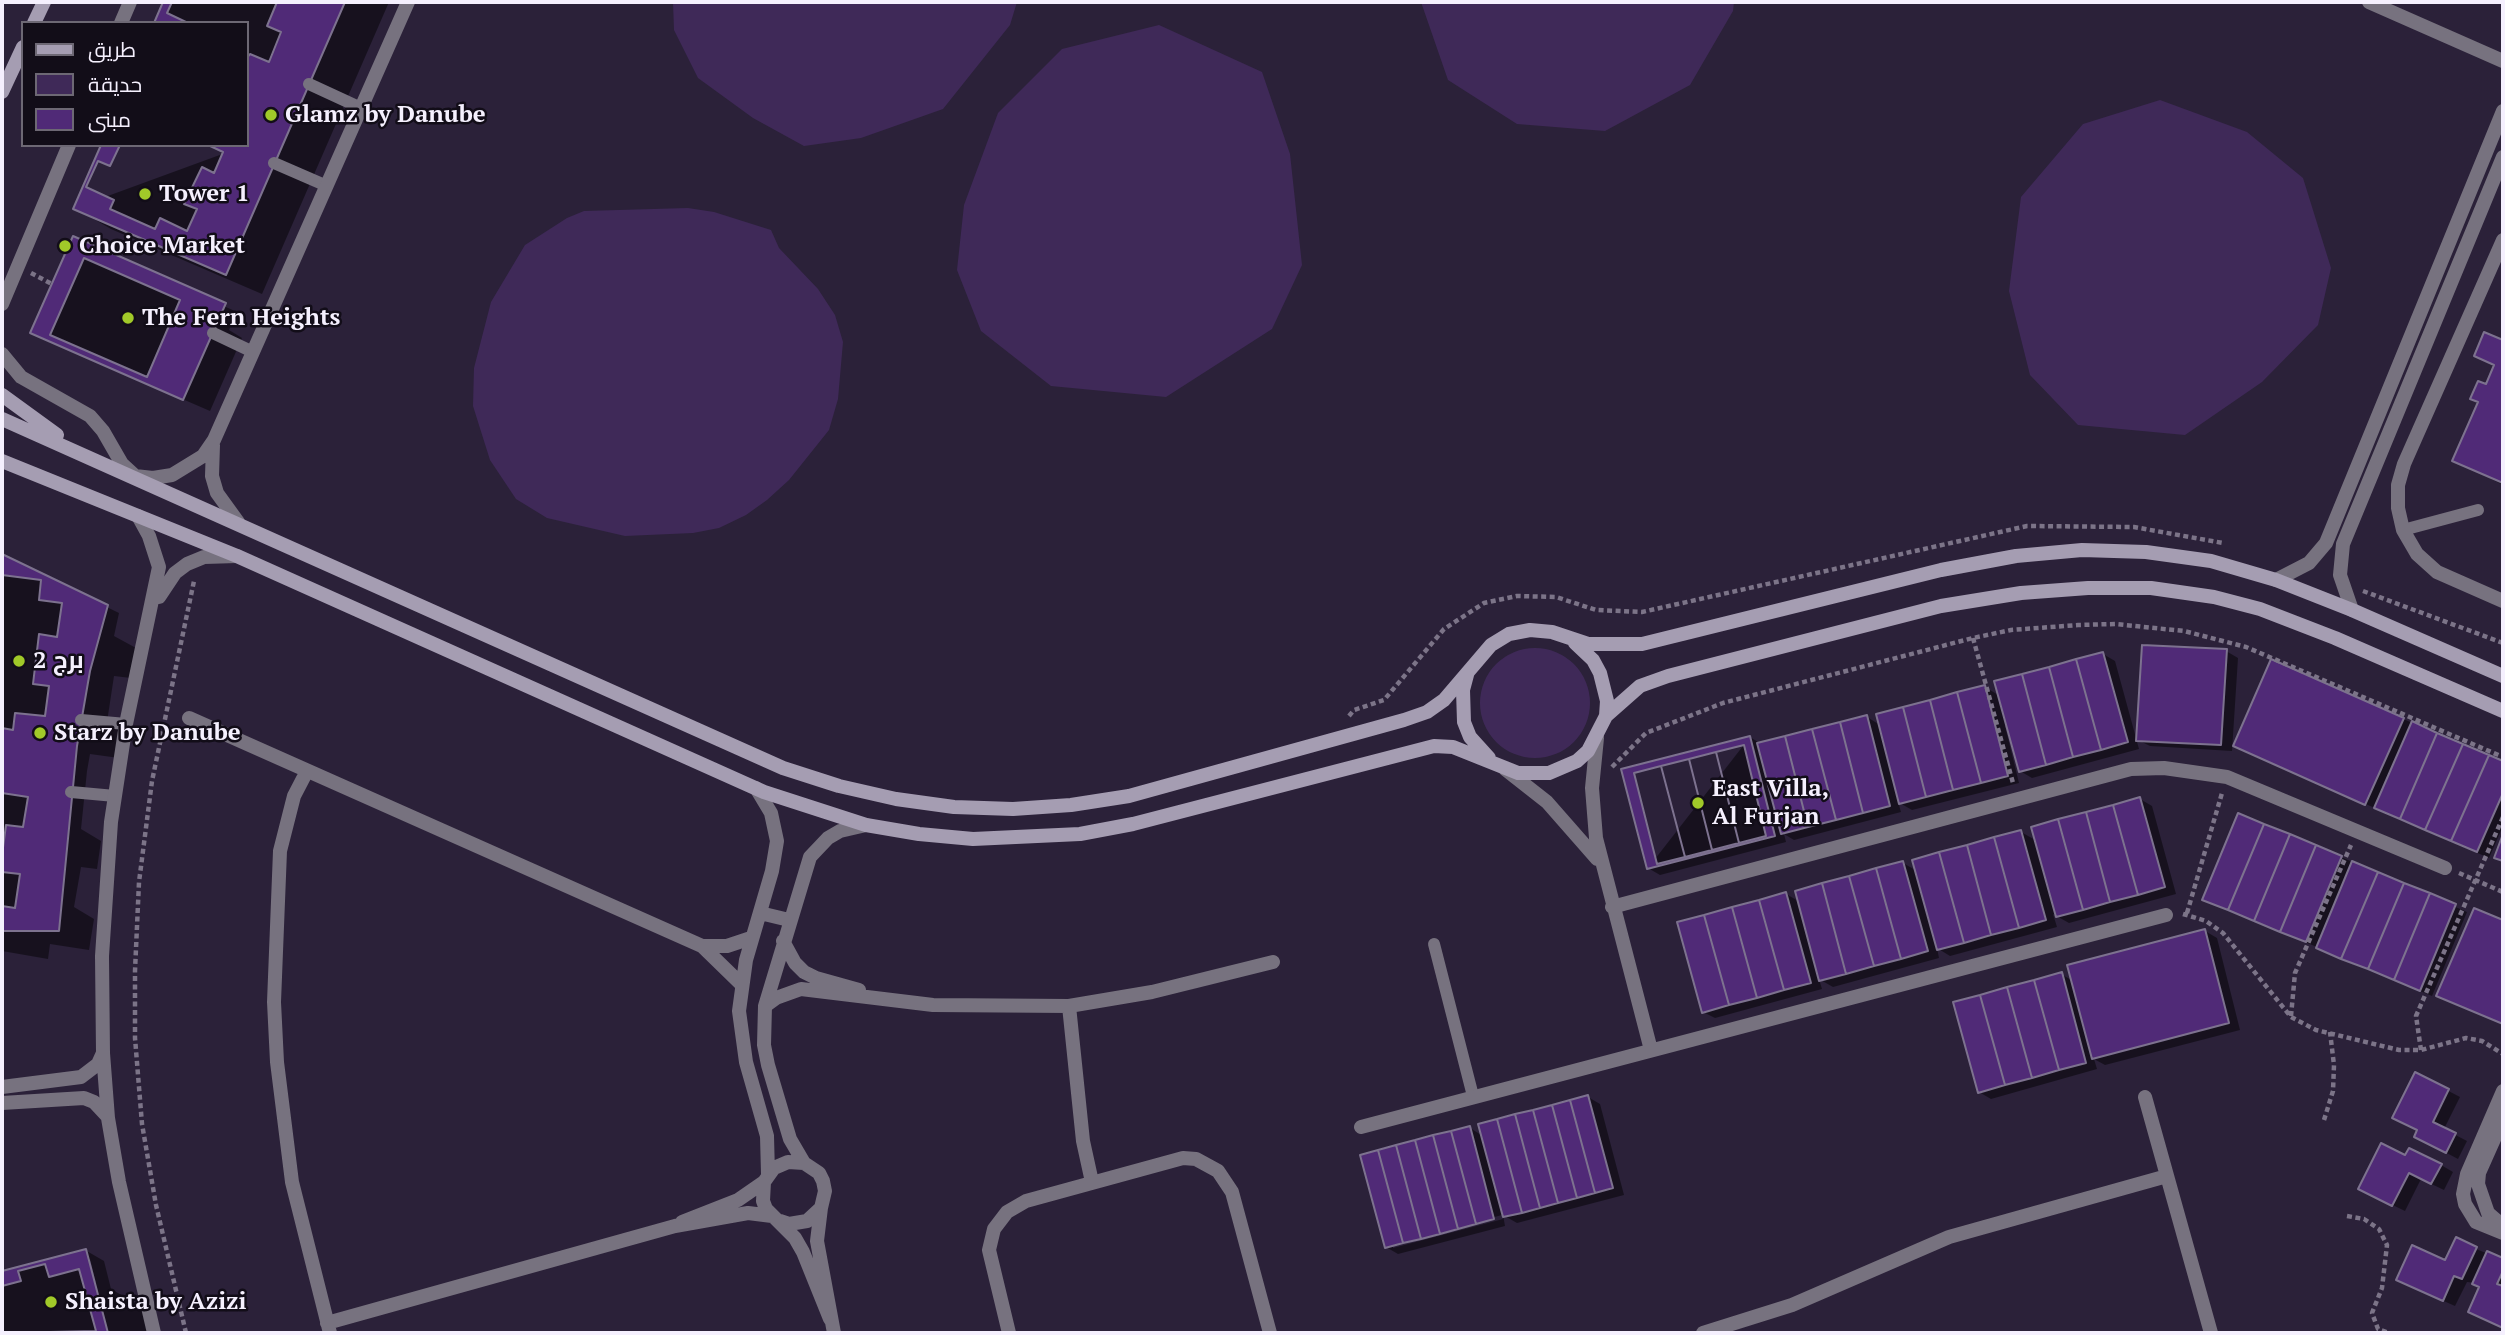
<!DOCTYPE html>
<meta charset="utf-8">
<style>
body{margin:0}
#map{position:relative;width:2505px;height:1335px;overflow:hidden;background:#2b2139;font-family:"PT Serif",Cairo,serif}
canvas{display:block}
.frame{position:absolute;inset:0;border:4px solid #f5f0fe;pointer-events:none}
.legend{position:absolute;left:21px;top:21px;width:228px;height:126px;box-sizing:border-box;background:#120d18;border:2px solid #6d6874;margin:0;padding:9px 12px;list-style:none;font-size:21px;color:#f5f0fe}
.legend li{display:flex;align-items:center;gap:14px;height:35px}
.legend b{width:35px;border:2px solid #6d6874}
</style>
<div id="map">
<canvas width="2505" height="1335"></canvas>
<div class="frame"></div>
<ul class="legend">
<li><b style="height:9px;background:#a59db2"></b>طريق</li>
<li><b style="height:19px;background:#3f2958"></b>حديقة</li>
<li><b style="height:19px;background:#502a77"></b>مبنى</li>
</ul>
</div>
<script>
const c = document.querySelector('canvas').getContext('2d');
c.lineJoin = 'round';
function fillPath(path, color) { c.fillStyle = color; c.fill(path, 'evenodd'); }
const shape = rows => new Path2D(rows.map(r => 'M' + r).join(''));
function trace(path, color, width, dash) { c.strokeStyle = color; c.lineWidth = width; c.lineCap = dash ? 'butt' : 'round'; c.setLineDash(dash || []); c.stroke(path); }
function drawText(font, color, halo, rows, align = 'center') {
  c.font = font + ' "PT Serif",Cairo,serif'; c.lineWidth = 5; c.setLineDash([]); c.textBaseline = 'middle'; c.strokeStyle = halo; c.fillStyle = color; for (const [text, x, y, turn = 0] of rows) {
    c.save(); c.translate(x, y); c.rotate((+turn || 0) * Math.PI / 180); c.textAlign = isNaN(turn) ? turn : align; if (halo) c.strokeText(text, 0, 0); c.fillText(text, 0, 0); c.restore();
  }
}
fillPath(shape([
 [673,2,1017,2,1010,25,943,109,861,138,804,146,753,118,698,78,674,30],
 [1421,2,1734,2,1733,11,1690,85,1605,131,1517,124,1448,80],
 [1159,25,1262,72,1290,154,1302,265,1272,329,1166,397,1051,386,981,331,957,270,964,205,998,113,1062,49],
 [2160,100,2247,132,2303,178,2331,268,2318,325,2262,382,2185,435,2078,425,2030,375,2009,291,2021,197,2083,124],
 [688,208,714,212,771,230,779,248,818,289,835,315,843,342,838,399,829,430,789,480,767,500,746,515,719,528,693,533,625,536,547,518,516,499,490,460,473,406,474,368,491,302,525,245,567,218,584,211],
 '1480 703a55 55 0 1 1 110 0a55 55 0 1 1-110 0Z'
]), '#3f2958');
fillPath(shape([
 [165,2,389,2,262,294,111,229,75,208,247,145,247,23,156,23],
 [74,239,237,312,229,330,242,338,210,411,44,339],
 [2485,334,2503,342,2503,485,2454,460,2496,366,2476,355],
 [2,556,119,613,114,636,136,648,131,678,114,676,107,722,123,731,119,758,90,754,87,771,81,829,101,841,97,869,81,867,74,907,94,919,89,950,50,944,48,959,2,951],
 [2226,651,2238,658,2232,751,2150,746,2138,740],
 [2103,654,2115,661,2139,749,2032,778,2020,771,2008,725,2005,726,2019,783,1912,810,1898,802,1901,812,1794,840,1784,834,1786,842,1660,875,1648,868,1750,737,1761,744,1867,717,1880,725,1985,687,2000,696],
 [2272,661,2503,763,2503,826,2489,858,2247,752],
 [2140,799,2152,806,2176,894,2069,923,2053,914,2057,927,1950,956,1937,948,1939,958,1833,987,1819,979,1822,989,1715,1018,1703,1012,1786,894,1800,902,1903,863,1917,871,2021,832,2037,841],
 [2341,857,2467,912,2432,996,2204,899],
 [2475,910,2503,922,2503,1024,2439,995],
 [2205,931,2217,938,2240,1030,2105,1065,2094,1059,2097,1069,1991,1099,1979,1092,2061,974,2073,981],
 [2416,1074,2460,1097,2444,1129,2467,1141,2458,1159,2428,1143,2419,1130],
 [1588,1097,1600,1104,1624,1195,1517,1223,1503,1215,1505,1226,1398,1254,1386,1247,1470,1128,1483,1136],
 [1502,1215,1503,1219,1393,1248,1393,1244],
 [2406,1157,2441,1165,2453,1172,2444,1190,2421,1179,2405,1211,2372,1195],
 [2476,1249,2503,1260,2503,1328,2482,1318,2481,1287,2475,1283,2467,1282,2455,1306,2410,1286],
 [85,1250,104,1261,111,1289,142,1307,149,1333,2,1333,2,1273],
 [90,1259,96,1283,92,1278,87,1260]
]), '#0007');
const building = shape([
 [163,2,345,2,226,275,73,209,101,145,247,145,247,23,154,23,163,2],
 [172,2,277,2,267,26,281,32,269,62,250,54,247,58,247,23,188,23,167,13,172,2],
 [120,145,208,145,223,152,214,173,202,167,184,204,197,209,187,231,160,218,155,229,110,209,114,200,86,187,98,161,110,166,120,145],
 [73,236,226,303,183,400,30,333,73,236],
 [84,258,180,300,147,377,50,335,84,258],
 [2484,332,2503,340,2503,483,2452,461,2478,402,2470,399,2478,381,2486,384,2494,365,2474,356,2484,332],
 [2,554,108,605,90,671,77,746,59,931,2,931,2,554],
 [2,575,41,580,39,600,62,603,57,637,39,634,33,684,49,686,45,716,15,713,13,730,2,728,2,575],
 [2142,645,2227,649,2221,745,2136,741,2142,645],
 [2103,652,2128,742,2101,750,2076,659,2103,652],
 [2076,659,2101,750,2073,757,2049,667,2076,659],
 [2271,659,2404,718,2365,805,2233,746,2271,659],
 [2049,667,2073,757,2046,765,2022,674,2049,667],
 [2022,674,2046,765,2019,772,1994,681,2022,674],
 [1985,685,2008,776,1981,783,1957,692,1985,685],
 [1957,692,1981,783,1953,790,1930,700,1957,692],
 [1930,700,1953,790,1926,797,1903,707,1930,700],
 [1903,707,1926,797,1899,804,1876,714,1903,707],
 [1867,715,1890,806,1863,813,1840,722,1867,715],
 [2412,721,2437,733,2400,819,2374,808,2412,721],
 [1840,722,1863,813,1836,820,1812,729,1840,722],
 [1812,729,1836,820,1808,827,1785,736,1812,729],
 [2437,733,2463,744,2425,830,2400,819,2437,733],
 [1750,736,1775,836,1647,869,1621,769,1750,736],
 [1785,736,1808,827,1781,834,1757,743,1785,736],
 [2463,744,2489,755,2451,841,2425,830,2463,744],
 [1744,745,1766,836,1739,843,1716,752,1744,745],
 [1716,752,1739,843,1712,850,1689,759,1716,752],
 [2489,755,2503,761,2503,793,2477,852,2451,841,2489,755],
 [1689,759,1712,850,1685,857,1661,766,1689,759],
 [1661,766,1685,857,1657,864,1634,773,1661,766],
 [2,793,28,797,23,827,6,825,2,855,2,793],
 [2140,797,2165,887,2138,895,2113,805,2140,797],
 [2113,805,2138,895,2110,902,2086,812,2113,805],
 [2086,812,2110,902,2083,910,2058,819,2086,812],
 [2238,813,2264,824,2228,910,2202,900,2238,813],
 [2058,819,2083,910,2056,917,2031,827,2058,819],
 [2264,824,2290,834,2254,921,2228,910,2264,824],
 [2021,830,2046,920,2019,928,1994,837,2021,830],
 [2290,834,2316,845,2280,932,2254,921,2290,834],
 [2503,834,2503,861,2494,858,2503,834],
 [1994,837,2019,928,1991,935,1967,845,1994,837],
 [1967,845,1991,935,1964,943,1939,852,1967,845],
 [2316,845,2342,856,2306,942,2280,932,2316,845],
 [1939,852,1964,943,1937,950,1912,860,1939,852],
 [1903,861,1928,951,1901,959,1876,868,1903,861],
 [2352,861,2378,872,2341,959,2316,948,2352,861],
 [1876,868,1901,959,1874,966,1849,876,1876,868],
 [2,872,20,874,15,908,2,906,2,872],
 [2378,872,2404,883,2368,969,2341,959,2378,872],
 [1849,876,1874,966,1846,974,1822,883,1849,876],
 [1822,883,1846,974,1819,981,1795,891,1822,883],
 [2404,883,2430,893,2394,980,2368,969,2404,883],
 [1786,892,1811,983,1784,990,1759,900,1786,892],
 [2430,893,2456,904,2420,991,2394,980,2430,893],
 [1759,900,1784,990,1757,998,1732,907,1759,900],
 [1732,907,1757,998,1729,1005,1704,915,1732,907],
 [2474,908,2503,920,2503,1024,2436,996,2474,908],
 [1704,915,1729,1005,1702,1013,1677,922,1704,915],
 [2205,929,2229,1023,2092,1059,2067,965,2205,929],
 [2062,972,2086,1063,2059,1070,2034,980,2062,972],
 [2034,980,2059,1070,2032,1078,2007,987,2034,980],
 [2007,987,2032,1078,2005,1085,1980,995,2007,987],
 [1980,995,2005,1085,1978,1093,1953,1002,1980,995],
 [2415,1072,2449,1089,2433,1122,2456,1133,2446,1153,2414,1137,2417,1130,2392,1118,2415,1072],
 [1588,1095,1613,1188,1595,1193,1570,1100,1588,1095],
 [1570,1100,1595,1193,1577,1198,1552,1105,1570,1100],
 [1552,1105,1577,1198,1558,1203,1533,1110,1552,1105],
 [1533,1110,1558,1203,1540,1208,1515,1114,1533,1110],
 [1515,1114,1540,1208,1522,1213,1497,1119,1515,1114],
 [1497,1119,1522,1213,1503,1217,1478,1124,1497,1119],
 [1470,1126,1494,1219,1476,1224,1451,1131,1470,1126],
 [1451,1131,1476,1224,1458,1229,1433,1135,1451,1131],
 [1433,1135,1458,1229,1440,1234,1415,1140,1433,1135],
 [1415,1140,1440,1234,1421,1239,1396,1145,1415,1140],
 [2381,1143,2405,1155,2409,1148,2442,1164,2431,1184,2409,1173,2392,1206,2358,1189,2381,1143],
 [1396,1145,1421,1239,1403,1243,1378,1150,1396,1145],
 [1378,1150,1403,1243,1385,1248,1360,1155,1378,1150],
 [2456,1237,2477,1247,2462,1279,2454,1276,2443,1301,2396,1280,2412,1245,2445,1260,2456,1237],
 [86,1249,108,1333,2,1333,2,1271,86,1249],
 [2487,1251,2503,1258,2503,1271,2497,1284,2503,1286,2503,1328,2468,1312,2479,1287,2472,1284,2487,1251],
 [45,1264,49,1277,79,1269,96,1331,2,1333,2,1286,21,1281,18,1271,45,1264]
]);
fillPath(building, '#502a77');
trace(building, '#7d728f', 2);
trace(shape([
 [31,273,52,284],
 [2363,591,2503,643],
 [1973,638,2013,783],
 [1349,716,1354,710,1384,700,1444,629,1484,603,1517,596,1556,597,1596,610,1642,612,2027,526,2134,527,2223,543],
 [1612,767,1646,733,1723,703,1973,638,2011,630,2078,625,2115,624,2184,631,2246,647,2503,757],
 [2459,873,2503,892],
 [2187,913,2222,793],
 [2183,914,2206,921,2223,933,2291,1017,2316,1030,2399,1050,2421,1050,2466,1038,2482,1041,2503,1054],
 [2291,1016,2295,973,2351,845],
 [2421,1050,2416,1016,2503,817],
 [2324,1120,2333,1091,2334,1065,2330,1032],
 [2347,1216,2364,1219,2379,1229,2387,1245,2382,1288,2372,1313,2378,1329,2389,1333],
 [186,1333,156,1205,142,1124,135,1038,135,971,139,882,152,781,194,581]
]), '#7c7488', 4.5, [5, 3.5]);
trace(shape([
 [309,84,361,108],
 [274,163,327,186],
 [213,333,253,352],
 [2403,530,2478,510],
 [81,720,126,724],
 [71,792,115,796],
 [1434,944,1473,1096]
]), '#77727f', 12);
trace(shape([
 [2369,2,2503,61],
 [121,23,130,2],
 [2503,240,2404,464,2398,485,2398,508,2403,530,2417,554,2437,572,2503,601],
 [2,304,69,145],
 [2,354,21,377,90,416,103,431,122,464,135,476,153,478,172,475,203,456,214,440,408,2],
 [213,445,212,476,217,493,238,522],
 [138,516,149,536,159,567,126,724,111,822,102,956,103,1053,108,1118,119,1182,154,1333],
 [2276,580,2309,563,2326,543,2503,111],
 [159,597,175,573,187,564,204,557,237,556],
 [2352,610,2340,575,2343,544,2503,157],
 [189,718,702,946,741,984],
 [1597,738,1592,788,1596,838,1651,1050],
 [1505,769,1547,802,1597,859],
 [307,771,294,796,280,851,274,1002,277,1062,292,1182,330,1333],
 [756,788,771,813,777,841,772,871,746,960,739,1011,746,1062,767,1136,768,1174],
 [1612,907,2131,769,2164,768,2227,777,2445,868],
 [760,913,789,920],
 [783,941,795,963,804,972,816,978,859,990],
 [702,946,727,946,751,938],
 [765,1006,776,998,801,989,933,1005,1069,1006,1152,992,1273,962],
 [1069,1006,1083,1141,1092,1182],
 [2,1087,81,1077,98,1064,103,1053],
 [2503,1091,2467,1174,2463,1194,2465,1204,2476,1222,2503,1233],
 [2145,1097,2211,1333],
 [2,1103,84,1098,94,1102,108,1117],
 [2503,1119,2479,1173,2478,1184,2488,1213,2503,1226],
 [1361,1127,2166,915],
 [804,1163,790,1139,768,1065,764,1045,765,1006,810,857,828,838,840,831,866,825],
 [821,1208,817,1241,834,1333],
 [780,1221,789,1224,807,1221,821,1208,825,1191,823,1181,819,1173,804,1163,788,1162,774,1168,764,1182,763,1201,766,1209,795,1238,803,1252,830,1319],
 [682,1222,738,1200,764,1182],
 [327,1323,675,1226,748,1213,772,1216],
 [1009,1333,989,1250,994,1229,1007,1212,1026,1201,1183,1158,1196,1159,1218,1171,1232,1192,1270,1333],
 [1703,1333,1792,1305,1949,1237,2167,1176]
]), '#77727f', 14);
trace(shape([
 [34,23,44,2],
 [2,92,23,47],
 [2,395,57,435],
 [2,419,783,768,839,786,896,799,954,807,1013,809,1071,805,1129,796,1404,720,1427,712,1444,700,1491,645,1509,634,1530,630,1552,632,1588,644,1642,644,1941,570,2016,556,2082,550,2146,552,2211,561,2276,580,2352,610,2503,676],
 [2,461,237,556,764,792,866,825,919,834,973,839,1080,834,1133,824,1434,746,1453,747,1518,773,1549,773,1577,761,1588,751,1606,716,1607,701,1600,673,1593,660,1575,643],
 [1467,675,1463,690,1464,722,1470,737,1489,758],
 [1606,716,1640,686,1668,676,1941,606,2021,593,2088,588,2151,588,2214,597,2260,609,2335,638,2503,711]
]), '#a59db2', 14);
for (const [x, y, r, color] of [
 [271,115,7,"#a1c929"],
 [145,194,7,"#a1c929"],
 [65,246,7,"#a1c929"],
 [128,318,7,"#a1c929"],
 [19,661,7,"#a1c929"],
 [40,733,7,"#a1c929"],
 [1698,803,7,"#a1c929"],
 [51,1302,7,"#a1c929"]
]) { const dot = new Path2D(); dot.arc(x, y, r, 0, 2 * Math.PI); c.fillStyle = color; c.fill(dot); trace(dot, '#120d18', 2.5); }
drawText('bold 24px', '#f5f0fe', '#120d18', [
 ["Glamz by Danube",285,115],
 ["Tower 1",159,194],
 ["Choice Market",79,246],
 ["The Fern Heights",142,318],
 ["برج 2",33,661],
 ["Starz by Danube",54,733],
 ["East Villa,",1712,789],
 ["Al Furjan",1712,817],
 ["Shaista by Azizi",65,1302]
], 'left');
</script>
